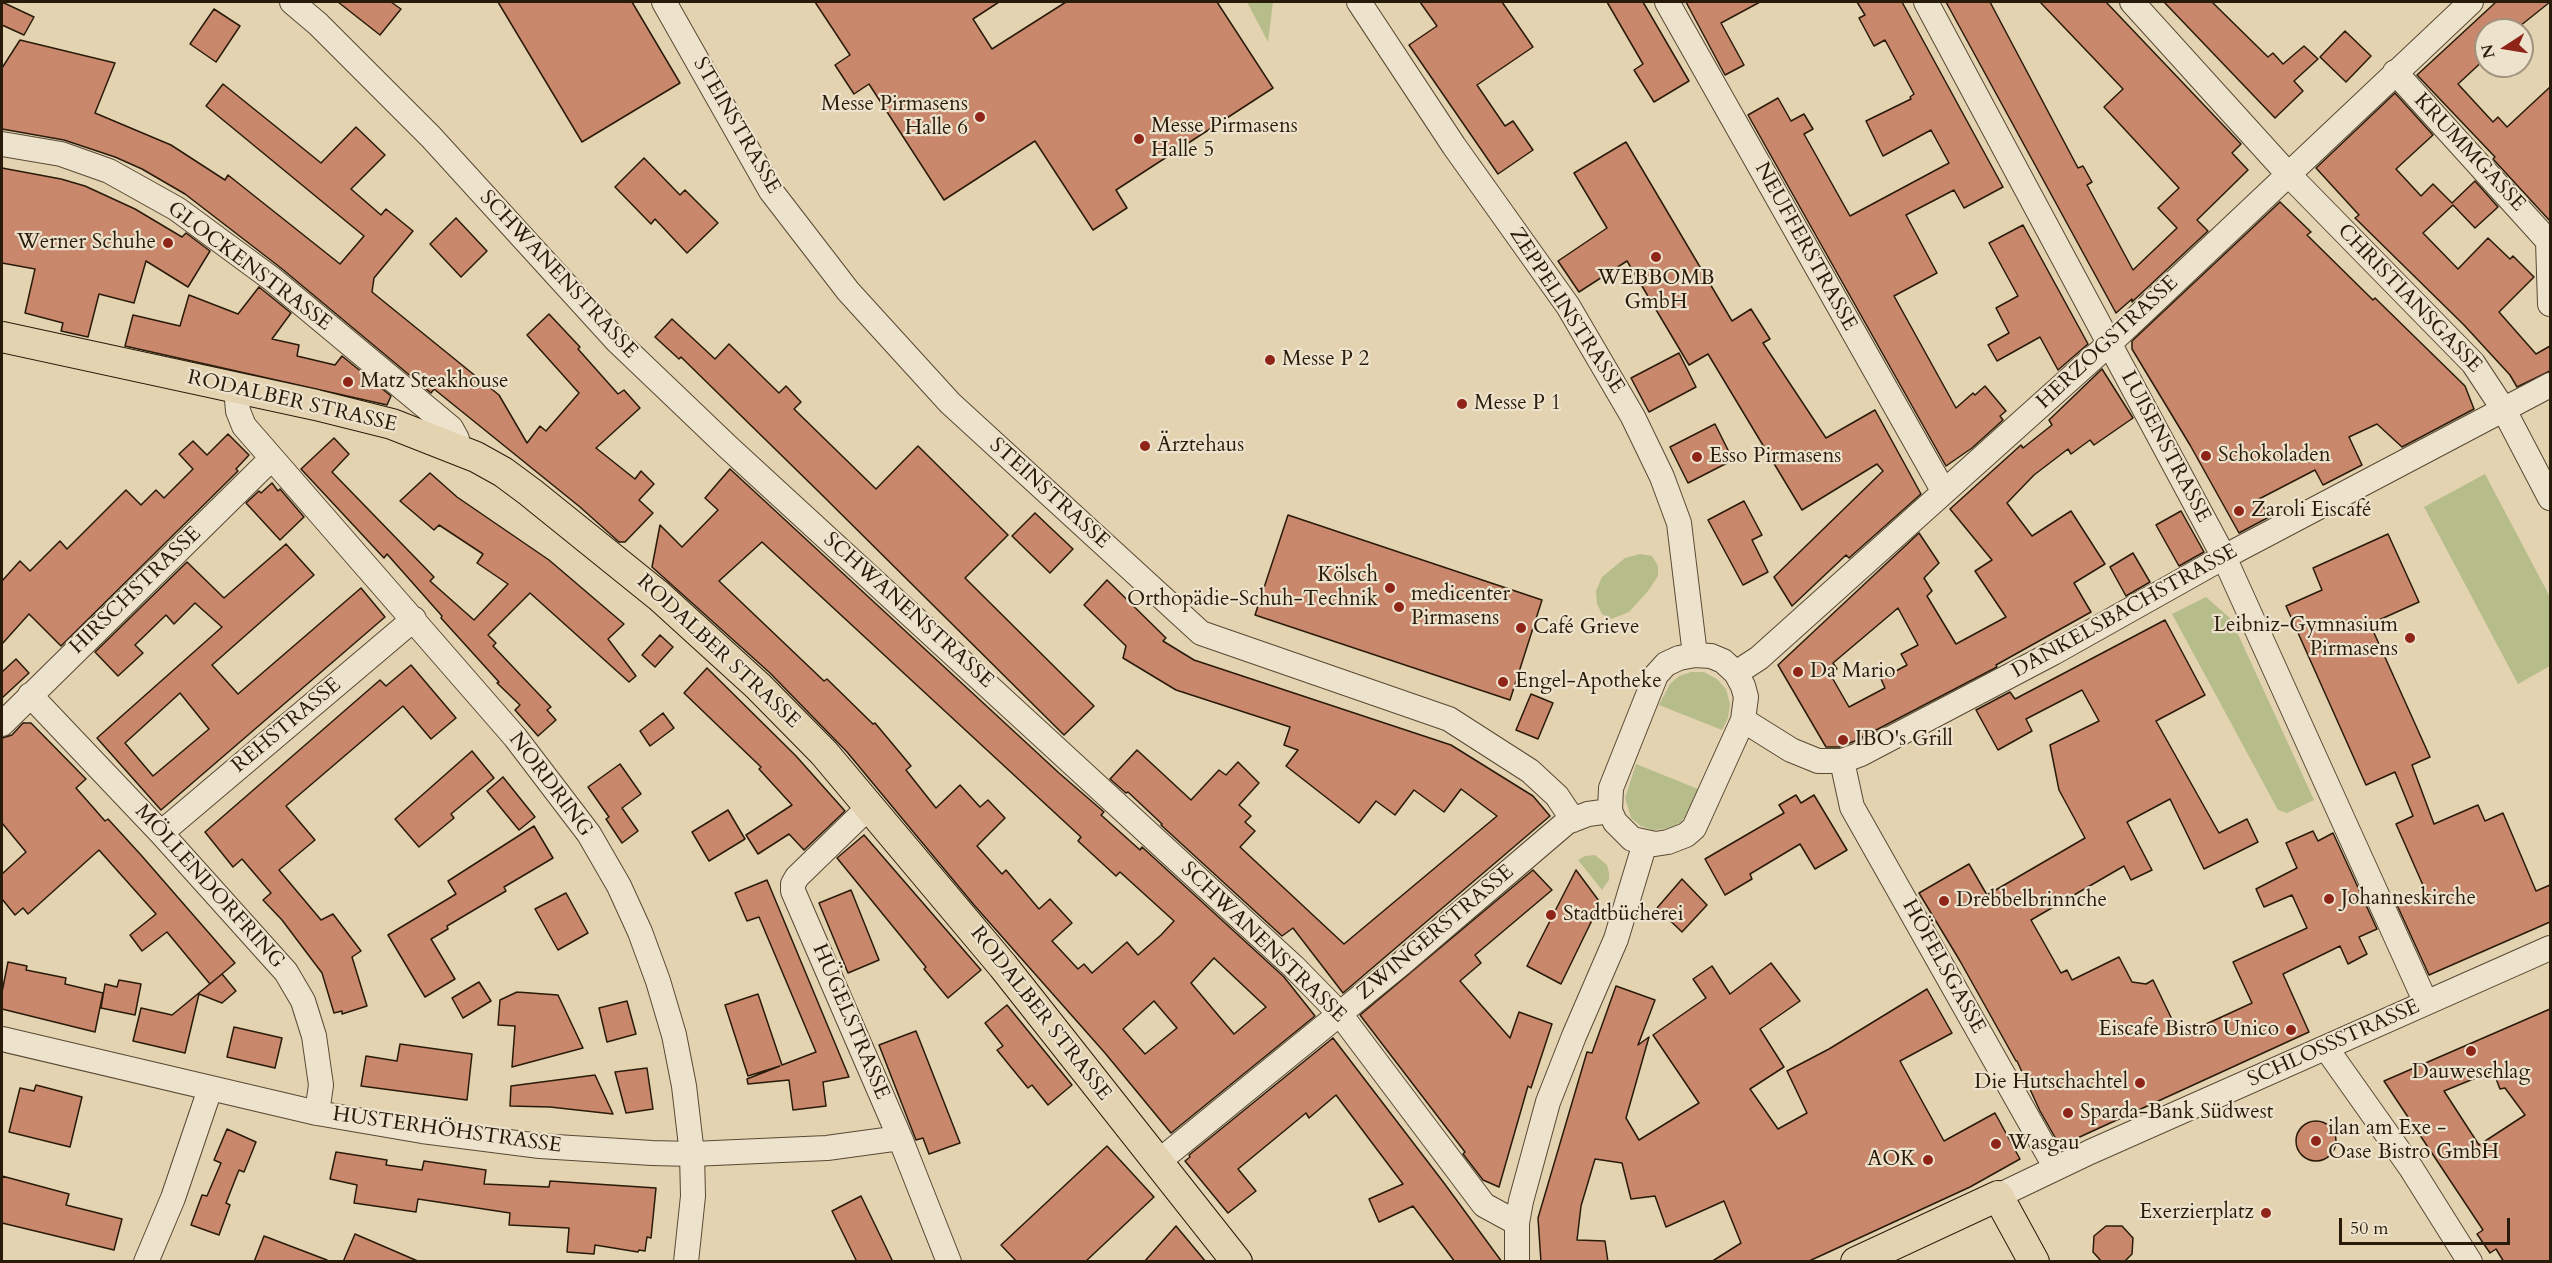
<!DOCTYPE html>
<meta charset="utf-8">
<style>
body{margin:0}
#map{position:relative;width:2552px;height:1263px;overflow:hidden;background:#e4d3b1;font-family:Cardo,serif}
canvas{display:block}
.frame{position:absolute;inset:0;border:3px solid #291b09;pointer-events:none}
.north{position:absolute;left:2474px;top:18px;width:60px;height:60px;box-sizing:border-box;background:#ede2cc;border:2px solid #9f927e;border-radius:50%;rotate:258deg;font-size:16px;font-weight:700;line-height:24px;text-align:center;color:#291b09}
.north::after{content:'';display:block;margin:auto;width:21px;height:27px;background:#8f2418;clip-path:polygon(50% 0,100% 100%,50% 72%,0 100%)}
.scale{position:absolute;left:2339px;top:1218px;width:171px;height:27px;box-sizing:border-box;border:3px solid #291b09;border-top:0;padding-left:8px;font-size:18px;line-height:21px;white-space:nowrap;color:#291b09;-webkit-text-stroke:4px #ede2cc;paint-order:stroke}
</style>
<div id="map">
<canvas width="2552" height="1263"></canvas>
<div class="frame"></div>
<div class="north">N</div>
<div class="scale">50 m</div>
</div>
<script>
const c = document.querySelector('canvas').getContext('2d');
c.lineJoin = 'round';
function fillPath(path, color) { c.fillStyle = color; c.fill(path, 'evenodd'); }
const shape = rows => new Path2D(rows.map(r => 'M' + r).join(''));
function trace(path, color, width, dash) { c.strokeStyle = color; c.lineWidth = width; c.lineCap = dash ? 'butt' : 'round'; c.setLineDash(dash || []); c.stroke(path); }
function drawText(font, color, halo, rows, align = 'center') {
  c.font = font + ' Cardo,serif'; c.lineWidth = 4.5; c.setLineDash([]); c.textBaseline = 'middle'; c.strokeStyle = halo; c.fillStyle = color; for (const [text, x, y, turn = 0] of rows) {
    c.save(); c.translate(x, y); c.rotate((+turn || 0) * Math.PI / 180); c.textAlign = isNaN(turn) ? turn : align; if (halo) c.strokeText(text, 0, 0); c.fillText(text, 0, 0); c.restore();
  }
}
fillPath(shape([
 [1247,2,1273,2,1268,42],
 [2485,474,2550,597,2550,666,2518,684,2424,507],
 [1640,554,1652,556,1658,566,1658,576,1648,591,1629,612,1611,619,1602,614,1597,604,1596,591,1602,577,1625,558],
 [2206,597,2231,619,2314,800,2287,813,2278,810,2172,614],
 [1691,672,1704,672,1717,679,1726,689,1730,704,1728,718,1722,730,1659,705,1670,684,1679,676],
 [1636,764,1698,789,1689,812,1681,822,1671,828,1653,830,1641,826,1631,818,1625,798],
 [1595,855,1607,865,1609,873,1609,880,1602,890,1578,860,1585,856]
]), '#b6bc8a');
const building = shape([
 [2,2,34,17,24,35,2,25,2,2],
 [338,2,391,2,401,9,380,35,338,2],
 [498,2,632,2,680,83,582,142,498,2],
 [815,2,999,2,973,19,992,49,1066,2,1217,2,1273,88,1116,190,1127,208,1093,230,1035,141,944,200,869,84,854,94,835,65,850,55,815,2],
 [1420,2,1502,2,1533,47,1477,85,1505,126,1513,121,1533,150,1498,174,1409,45,1437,26,1420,2],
 [1607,2,1643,2,1689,81,1654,102,1634,70,1643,64,1607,2],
 [1686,2,1760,2,1721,23,1744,65,1725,75,1686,2],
 [1857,2,1902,2,2003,187,1964,208,1954,190,1906,215,1937,273,1894,296,1956,408,1973,393,1975,395,1985,386,2006,411,2000,416,2003,420,1972,448,1946,466,1748,115,1778,98,1791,121,1804,114,1813,129,1804,134,1850,216,1949,163,1931,130,1883,156,1866,121,1911,99,1910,97,1914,94,1885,40,1874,46,1859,18,1865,15,1857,2],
 [1946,2,1990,2,2078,168,2083,166,2092,182,2087,185,2133,270,2177,228,2158,208,2179,188,2104,107,2123,89,2040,2,2106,2,2241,144,2232,153,2248,170,2197,220,2208,231,2132,302,2132,299,2116,313,1946,2],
 [2164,2,2212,2,2268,57,2273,53,2283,64,2304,46,2318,59,2294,81,2303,91,2275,118,2164,2],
 [2496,2,2550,2,2515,30,2486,30,2486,58,2458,84,2493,122,2498,117,2507,127,2550,87,2550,221,2493,159,2495,157,2417,75,2496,2],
 [214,9,240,26,216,62,190,44,214,9],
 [2345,31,2371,56,2346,82,2320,57,2345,31],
 [20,40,115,63,95,113,171,145,225,180,228,175,340,264,364,236,206,106,223,84,321,163,356,127,385,155,351,189,381,215,386,209,413,231,374,278,372,292,499,395,527,443,540,426,546,431,579,393,527,335,549,314,580,347,578,349,618,394,624,390,640,408,596,448,635,479,641,471,654,484,639,500,653,513,625,542,619,542,580,507,434,389,431,393,281,268,185,194,142,169,115,157,64,140,2,129,2,68,20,40],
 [2395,93,2433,135,2396,169,2421,196,2433,184,2452,203,2475,181,2498,207,2475,228,2453,205,2423,233,2458,269,2488,238,2510,259,2513,256,2534,277,2499,312,2536,354,2550,346,2550,371,2517,387,2510,375,2464,325,2355,218,2359,215,2316,168,2395,93],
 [1626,142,1732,321,1751,309,1770,339,1763,343,1826,438,1875,410,1921,494,1849,558,1846,555,1792,606,1774,577,1883,471,1877,464,1802,510,1708,354,1689,365,1627,261,1579,292,1558,261,1607,228,1574,173,1626,142],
 [644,158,680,195,685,190,718,223,687,253,655,219,651,224,615,187,644,158],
 [2,168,61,179,85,186,135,209,182,237,186,233,210,251,188,287,146,261,134,303,99,294,88,337,61,331,63,323,25,313,35,269,2,263,2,168],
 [2280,202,2311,232,2307,235,2373,300,2375,298,2465,386,2474,409,2402,447,2377,424,2349,437,2362,465,2323,485,2315,470,2259,499,2269,517,2239,533,2190,445,2132,349,2132,341,2280,202],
 [456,218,487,251,461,277,430,244,456,218],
 [2023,225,2088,344,2058,370,2040,337,1997,361,1988,345,2009,333,1996,308,2018,296,1989,243,2023,225],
 [259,287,291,313,272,339,299,345,297,356,335,365,342,356,391,396,387,405,125,346,133,315,180,326,189,295,238,314,259,287],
 [672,319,715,359,729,344,779,393,786,386,801,402,794,409,876,489,918,446,1008,535,965,578,1094,706,1064,735,818,491,681,357,679,359,655,337,672,319],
 [1679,353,1696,387,1649,412,1631,378,1679,353],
 [2102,369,2133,418,2094,445,2090,440,2071,454,2068,449,2034,475,2007,503,2032,536,2071,511,2105,564,2074,583,2091,612,1996,665,1997,667,1855,741,1839,747,1826,747,1778,665,1919,533,1939,563,1924,578,1932,591,1927,596,1956,644,2006,617,1975,571,1992,560,1950,509,2021,445,2023,448,2052,425,2049,420,2102,369],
 [1898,608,1918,645,1901,654,1907,665,1881,679,1885,688,1849,707,1830,674,1837,669,1833,663,1898,608],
 [1715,424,1733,460,1688,483,1670,447,1715,424],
 [228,434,249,455,236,469,238,471,61,646,29,614,2,644,2,581,20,561,30,571,60,541,67,549,126,490,141,505,156,490,164,498,193,469,179,454,193,441,207,455,228,434],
 [334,438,349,454,332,472,434,577,430,581,474,620,508,584,477,563,483,554,439,525,434,530,400,501,430,473,457,497,549,560,624,624,608,639,636,676,629,682,530,593,488,635,496,643,493,646,551,707,547,710,556,720,538,736,515,710,520,705,497,683,499,682,441,618,442,616,387,554,384,558,301,469,334,438],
 [730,469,1059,773,1104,812,1101,815,1140,850,1142,847,1284,977,1315,1016,1171,1133,1105,1053,974,905,847,752,770,673,652,567,660,525,682,547,718,510,705,498,730,469],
 [762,542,1081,837,1078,841,1116,876,1120,872,1174,921,1161,935,1138,955,1127,942,1092,973,1084,964,1078,969,1052,941,1072,923,1050,899,1039,909,1006,870,1002,874,977,846,1005,818,988,800,980,807,960,785,936,808,906,770,911,766,875,723,873,724,827,679,824,681,719,581,762,542],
 [1214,958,1266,1007,1234,1034,1191,983,1214,958],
 [1154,1001,1177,1028,1145,1054,1123,1029,1154,1001],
 [272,483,278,491,280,489,304,517,280,540,246,503,259,491,261,493,272,483],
 [1744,501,1762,535,1752,540,1768,572,1743,585,1708,520,1744,501],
 [2181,511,2204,552,2179,566,2156,525,2181,511],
 [1035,513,1073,549,1050,573,1012,536,1035,513],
 [1288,515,1542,600,1510,700,1255,615,1288,515],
 [2388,534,2419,602,2370,624,2430,757,2412,765,2434,824,2478,805,2485,821,2503,813,2536,891,2550,885,2550,922,2429,975,2397,905,2426,892,2396,824,2413,816,2395,772,2366,785,2286,606,2322,590,2313,568,2388,534],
 [286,544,314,575,212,665,238,694,361,588,385,617,161,810,97,738,222,627,195,603,174,624,166,615,135,645,143,653,118,676,95,652,187,562,224,598,286,544],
 [180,693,209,729,153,776,125,743,180,693],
 [2133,553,2150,582,2126,596,2110,567,2133,553],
 [1107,580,1166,638,1163,641,1194,660,1451,745,1533,796,1550,816,1343,993,1293,928,1282,936,1161,825,1162,824,1128,792,1126,793,1110,779,1137,750,1191,800,1219,770,1226,775,1238,762,1259,783,1239,805,1251,816,1245,822,1255,831,1240,847,1344,944,1497,816,1461,789,1444,812,1414,790,1395,815,1376,801,1359,823,1286,766,1298,750,1284,745,1290,727,1176,690,1123,658,1126,646,1084,605,1107,580],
 [2165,620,2205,695,2156,721,2219,833,2247,819,2258,842,2204,869,2170,799,2127,822,2152,870,2131,880,2124,866,2031,920,2061,973,2067,970,2072,980,2119,957,2132,982,2146,984,2153,980,2180,1036,2252,1003,2233,962,2307,928,2292,895,2264,907,2256,889,2297,868,2286,843,2313,831,2318,841,2333,833,2377,929,2359,937,2367,954,2348,964,2340,946,2283,974,2309,1032,2060,1146,2040,1111,2017,1061,2016,1061,1960,961,1919,893,1969,864,1987,895,2085,838,2059,790,2050,745,2099,721,2082,690,2026,719,2032,731,1998,750,1976,710,2010,692,2015,699,2165,620],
 [660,635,673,647,655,667,642,655,660,635],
 [16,659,29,673,2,698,2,672,16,659],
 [411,665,456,718,431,739,403,706,286,806,315,840,279,870,321,920,333,914,361,951,352,957,367,1006,342,1014,342,1011,334,1013,322,973,282,920,263,900,271,893,242,859,233,867,205,832,380,680,386,686,411,665],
 [707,668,796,756,845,811,804,850,789,834,758,854,746,835,792,805,759,769,761,767,684,693,707,668],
 [1531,694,1553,703,1538,739,1516,730,1531,694],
 [663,713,674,728,650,746,640,731,663,713],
 [23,723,31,723,86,779,76,788,105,821,108,819,141,855,235,963,210,984,167,932,142,951,130,935,156,914,99,850,28,914,23,908,15,915,2,899,2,874,26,852,2,823,2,738,12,735,23,723],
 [472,751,494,778,451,814,454,818,419,847,395,819,472,751],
 [620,764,641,794,622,808,638,831,622,843,606,819,609,817,588,787,620,764],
 [503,777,535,817,519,830,487,791,503,777],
 [1796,795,1801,803,1814,795,1847,850,1815,869,1800,844,1750,874,1752,879,1725,895,1705,859,1784,813,1779,805,1796,795],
 [728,810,745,839,709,861,692,832,728,810],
 [534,826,553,858,504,887,506,891,447,926,448,929,431,939,455,979,425,997,388,935,456,894,448,881,534,826],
 [864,835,981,970,948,998,924,969,926,967,837,858,864,835],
 [1533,870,1552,890,1475,955,1481,963,1460,981,1510,1038,1519,1012,1552,1024,1531,1088,1528,1086,1499,1187,1483,1180,1463,1154,1465,1152,1360,1015,1533,870],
 [1576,870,1599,901,1598,908,1561,984,1527,966,1576,870],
 [1682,879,1707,905,1682,932,1657,908,1682,879],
 [767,880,849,1077,823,1082,826,1106,793,1110,789,1080,748,1084,747,1079,780,1066,748,1076,725,1005,758,994,782,1065,816,1052,759,917,747,921,735,893,767,880],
 [851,890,879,960,848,973,819,903,851,890],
 [566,893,588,933,558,950,535,909,566,893],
 [8,962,27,966,26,970,66,978,65,984,103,993,95,1032,2,1009,2,992,8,962],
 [1771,963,1800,1001,1760,1029,1784,1067,1750,1089,1778,1129,1807,1113,1787,1071,1829,1049,1927,989,1952,1033,1900,1061,1944,1141,1995,1113,2020,1159,1970,1187,1807,1262,1711,1262,1741,1243,1724,1201,1666,1227,1655,1196,1631,1199,1622,1163,1595,1159,1581,1206,1577,1240,1605,1241,1608,1262,1541,1262,1538,1218,1587,1052,1592,1053,1616,986,1655,1000,1638,1045,1649,1037,1626,1118,1639,1140,1699,1103,1653,1035,1706,998,1693,979,1712,966,1730,994,1771,963],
 [222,974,236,991,222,1003,199,994,185,1053,133,1041,141,1008,172,1015,222,974],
 [119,980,141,984,135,1015,101,1008,105,984,117,987,119,980],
 [479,982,491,1001,463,1018,452,998,479,982],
 [517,992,558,995,583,1048,512,1067,515,1026,498,1025,500,1000,517,992],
 [627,1001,636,1034,607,1042,599,1008,627,1001],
 [1007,1005,1072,1085,1048,1105,1032,1085,1028,1088,997,1050,1003,1046,985,1023,1007,1005],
 [2550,1009,2550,1262,2504,1262,2496,1249,2490,1253,2477,1234,2483,1230,2384,1081,2550,1009],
 [2493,1071,2500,1089,2505,1088,2525,1115,2479,1145,2444,1091,2493,1071],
 [234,1027,282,1038,275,1068,227,1057,234,1027],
 [916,1031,960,1143,929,1154,923,1138,916,1140,879,1045,916,1031],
 [1333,1038,1444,1183,1502,1262,1455,1262,1413,1206,1379,1222,1369,1199,1403,1184,1336,1095,1309,1118,1306,1113,1238,1169,1256,1191,1228,1213,1185,1161,1190,1157,1189,1155,1333,1038],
 [400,1044,472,1054,467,1100,361,1086,366,1056,397,1061,400,1044],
 [647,1068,653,1109,626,1113,615,1072,647,1068],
 [595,1075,613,1114,550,1107,510,1106,511,1086,595,1075],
 [36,1085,82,1097,70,1147,9,1132,20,1088,34,1091,36,1085],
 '2296 1141a20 20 0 1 1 40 0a20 20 0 1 1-40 0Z',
 [227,1129,256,1142,244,1172,239,1170,226,1203,230,1205,219,1235,191,1225,202,1195,207,1196,221,1163,214,1160,227,1129],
 [1107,1146,1154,1197,1085,1262,1017,1262,1001,1245,1107,1146],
 [336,1152,387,1160,386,1165,422,1170,424,1161,486,1170,484,1184,549,1187,550,1181,656,1188,651,1238,647,1237,645,1251,639,1250,638,1252,595,1245,594,1254,567,1252,569,1228,509,1225,510,1213,418,1199,416,1212,354,1203,357,1185,330,1179,336,1152],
 [2,1176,69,1194,66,1205,122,1219,114,1250,2,1223,2,1176],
 [861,1196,893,1262,857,1262,832,1211,861,1196],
 [1176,1226,1206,1262,1144,1262,1176,1226],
 [2106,1226,2122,1226,2133,1238,2132,1254,2124,1262,2102,1262,2093,1252,2094,1236,2106,1226],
 [355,1234,420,1262,343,1262,355,1234],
 [264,1236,327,1260,327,1262,254,1262,264,1236]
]);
fillPath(building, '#c9876c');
trace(building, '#291b09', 1.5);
const minor = shape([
 [292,2,318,24,431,137,616,340,728,447,1294,967,1340,1014,1484,1205,1517,1223],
 [664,2,771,191,848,291,950,403,1201,633,1449,719,1530,771,1557,796,1573,820],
 [1359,2,1454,146,1568,306,1633,417,1662,477,1679,523,1695,655],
 [1667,2,1944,492],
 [1926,2,2224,557,2426,1003],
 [2132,2,2287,173,2473,363,2504,410,2550,498],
 [2395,72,2548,241,2550,304],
 [2,144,61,154,109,171,177,209,272,279,451,428,457,439,458,449],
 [236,388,238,411,244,426,515,737,589,834,619,886,640,932,658,981,674,1035,684,1086,692,1154,693,1196,686,1262],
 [1695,655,1711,656,1723,661,1736,673,1743,686,1746,697,1743,720,1694,828,1686,835,1668,842,1655,844,1632,839,1615,822,1610,811,1611,788,1656,675,1666,664,1679,658,1695,655],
 [1736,673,1759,658,2110,343,2471,2],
 [30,695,161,833,286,972,303,1001,314,1036,321,1085,317,1113],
 [1743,720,1791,750,1818,761,1842,761,1861,754,2053,653,2224,557,2550,385],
 [2,724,271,459],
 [1842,761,1852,807,2056,1168],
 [869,807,797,877,793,884,793,891,900,1138,949,1262],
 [161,833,414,619],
 [2,1039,317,1113,422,1131,540,1146,652,1153,692,1154,827,1148,900,1138],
 [2326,1048,2411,1168,2470,1262],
 [1158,1162,1402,963,1567,822,1588,814,1610,811],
 [1998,1196,2090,1152,2550,948],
 [146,1262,173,1198,210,1089],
 [1517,1262,1517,1223,1521,1201,1548,1102,1574,1036,1616,939,1645,843]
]);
const major = shape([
 [2,337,316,405,392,424,476,457,503,472,530,492,659,596,758,686,824,753,1003,966,1237,1262],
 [1856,1262,1998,1196,2034,1262]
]);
trace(minor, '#584933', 26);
trace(major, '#291b09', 32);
trace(minor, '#ede2cc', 24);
trace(major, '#e4d3b1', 30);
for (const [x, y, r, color] of [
 [980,117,6,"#8f2418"],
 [1139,139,6,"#8f2418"],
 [168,243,6,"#8f2418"],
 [1656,257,6,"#8f2418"],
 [1270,360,6,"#8f2418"],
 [348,382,6,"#8f2418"],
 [1462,404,6,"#8f2418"],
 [1145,446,6,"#8f2418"],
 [2206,456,6,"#8f2418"],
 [1697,457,6,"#8f2418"],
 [2239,511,6,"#8f2418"],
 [1390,588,6,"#8f2418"],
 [1399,607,6,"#8f2418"],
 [1521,628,6,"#8f2418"],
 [2410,638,6,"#8f2418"],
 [1798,672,6,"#8f2418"],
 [1503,682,6,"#8f2418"],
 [1843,740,6,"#8f2418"],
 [2329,899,6,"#8f2418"],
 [1944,901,6,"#8f2418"],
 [1551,915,6,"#8f2418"],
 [2291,1030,6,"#8f2418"],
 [2471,1051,6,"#8f2418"],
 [2140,1083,6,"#8f2418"],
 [2068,1113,6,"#8f2418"],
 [2316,1141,6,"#8f2418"],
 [1996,1144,6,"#8f2418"],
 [1928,1160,6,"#8f2418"],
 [2266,1213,6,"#8f2418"]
]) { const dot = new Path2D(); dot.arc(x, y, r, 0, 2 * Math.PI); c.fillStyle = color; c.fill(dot); trace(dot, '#ede2cc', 2); }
drawText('21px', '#291b09', '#ede2cc', [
 ["Messe Pirmasens",968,105,"right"],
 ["Halle 6",968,129,"right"],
 ["Messe Pirmasens",1151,127],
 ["Halle 5",1151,151],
 ["Werner Schuhe",156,243,"right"],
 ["WEBBOMB",1656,279,"center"],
 ["GmbH",1656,303,"center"],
 ["Messe P 2",1282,360],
 ["Matz Steakhouse",360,382],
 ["Messe P 1",1474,404],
 ["Ärztehaus",1157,446],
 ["Schokoladen",2218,456],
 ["Esso Pirmasens",1709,457],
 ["Zaroli Eiscafé",2251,511],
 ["Kölsch",1378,576,"right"],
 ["Orthopädie-Schuh-Technik",1378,600,"right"],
 ["medicenter",1411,595],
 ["Pirmasens",1411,619],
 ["Leibniz-Gymnasium",2398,626,"right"],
 ["Pirmasens",2398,650,"right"],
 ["Café Grieve",1533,628],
 ["Da Mario",1810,672],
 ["Engel-Apotheke",1515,682],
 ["IBO's Grill",1855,740],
 ["Johanneskirche",2341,899],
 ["Drebbelbrinnche",1956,901],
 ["Stadtbücherei",1563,915],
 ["Eiscafe Bistro Unico",2279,1030,"right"],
 ["Dauweschlag",2471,1073,"center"],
 ["Die Hutschachtel",2128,1083,"right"],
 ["Sparda-Bank Südwest",2080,1113],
 ["ilan am Exe -",2328,1129],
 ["Oase Bistro GmbH",2328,1153],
 ["Wasgau",2008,1144],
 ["AOK",1916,1160,"right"],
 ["Exerzierplatz",2254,1213,"right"]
], 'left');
drawText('21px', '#291b09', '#ede2cc', [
 ["STEINSTRASSE",736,126,60],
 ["KRUMMGASSE",2469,153,47],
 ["NEUFFERSTRASSE",1805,247,61],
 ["GLOCKENSTRASSE",249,267,37],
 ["SCHWANENSTRASSE",558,275,47],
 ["CHRISTIANSGASSE",2409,299,46],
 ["ZEPPELINSTRASSE",1566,311,57],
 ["HERZOGSTRASSE",2108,343,-43],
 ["RODALBER STRASSE",292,402,13],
 ["LUISENSTRASSE",2165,447,62],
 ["STEINSTRASSE",1049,494,42],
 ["HIRSCHSTRASSE",136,591,-44],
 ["SCHWANENSTRASSE",908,611,42],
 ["DANKELSBACHSTRASSE",2125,612,-29],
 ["RODALBER STRASSE",718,652,43],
 ["REHSTRASSE",287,726,-40],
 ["NORDRING",550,785,53],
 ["MÖLLENDORFRING",209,887,48],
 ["ZWINGERSTRASSE",1436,933,-40],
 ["SCHWANENSTRASSE",1263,943,44],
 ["HÖFELSGASSE",1943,967,61],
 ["RODALBER STRASSE",1040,1014,52],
 ["HÜGELSTRASSE",850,1022,67],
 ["SCHLOSSSTRASSE",2334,1044,-24],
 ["HUSTERHÖHSTRASSE",447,1131,8]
]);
</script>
